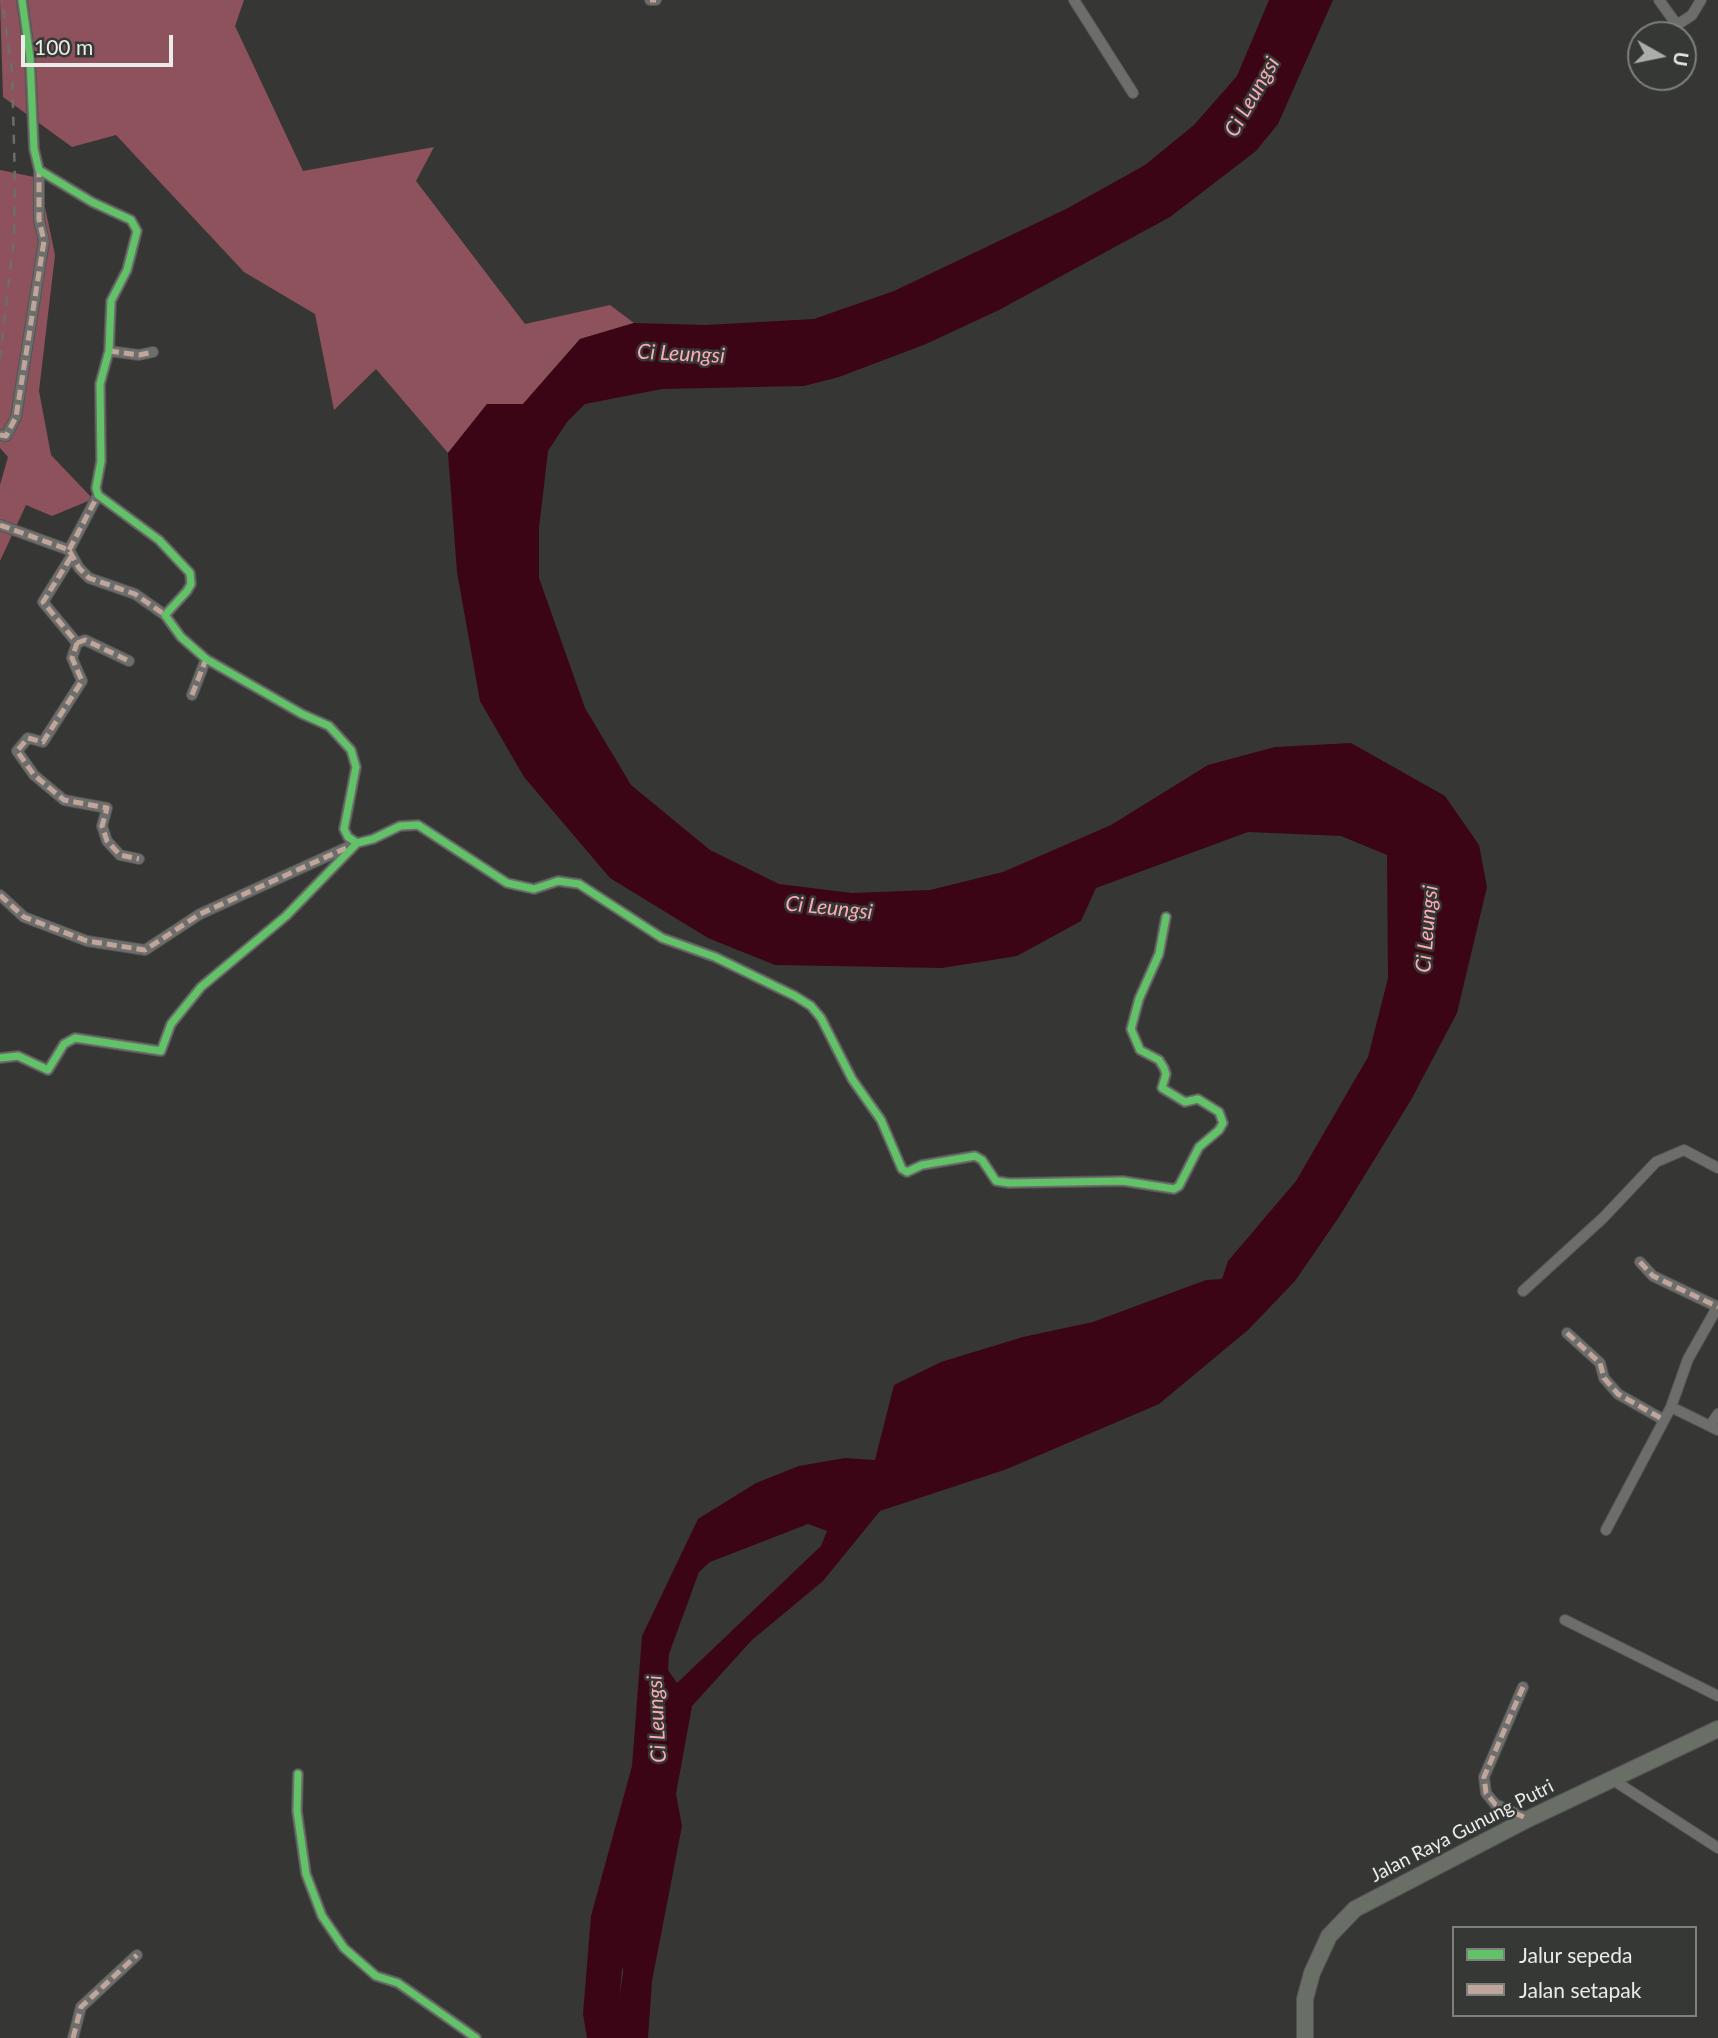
<!DOCTYPE html>
<style>
body{margin:0}
#map{position:relative;width:1718px;height:2038px;overflow:hidden;background:#363735;font-family:Lato,sans-serif}
canvas{display:block}
.legend{position:absolute;left:1452px;top:1926px;width:245px;height:91px;box-sizing:border-box;background:#353834;border:2px solid #7d807d;margin:0;padding:9px 12px;list-style:none;font-size:21px;color:#eaecea}
.legend li{display:flex;align-items:center;gap:14px;height:35px}
.legend b{width:35px;border:2px solid #7d807d}
.north{position:absolute;left:1627px;top:21px;width:70px;height:70px;box-sizing:border-box;background:#353834;border:2px solid #7d807d;border-radius:50%;rotate:99deg;font-size:19px;font-weight:700;line-height:28px;text-align:center;color:#eaecea}
.north::after{content:'';display:block;margin:auto;width:24px;height:32px;background:#abadab;clip-path:polygon(50% 0,100% 100%,50% 72%,0 100%)}
.scale{position:absolute;left:21px;top:35px;width:152px;height:32px;box-sizing:border-box;border:4px solid #eaecea;border-top:0;padding-left:9px;font-size:21px;line-height:24px;white-space:nowrap;color:#eaecea;-webkit-text-stroke:5px #353834;paint-order:stroke}
</style>
<div id="map">
<canvas width="1718" height="2038"></canvas>
<ul class="legend">
<li><b style="height:9px;background:#61c268"></b>Jalur sepeda</li>
<li><b style="height:9px;background:#c0a59a"></b>Jalan setapak</li>
</ul>
<div class="north">U</div>
<div class="scale">100 m</div>
</div>
<script>
const c = document.querySelector('canvas').getContext('2d');
c.lineJoin = 'round';
function fillPath(path, color) { c.fillStyle = color; c.fill(path, 'evenodd'); }
const shape = rows => new Path2D(rows.map(r => 'M' + r).join(''));
function trace(path, color, width, dash) { c.strokeStyle = color; c.lineWidth = width; c.lineCap = dash ? 'butt' : 'round'; c.setLineDash(dash || []); c.stroke(path); }
function drawText(font, color, halo, rows, align = 'center') {
  c.font = font + ' Lato,sans-serif'; c.lineWidth = 5; c.setLineDash([]); c.textBaseline = 'middle'; c.strokeStyle = halo; c.fillStyle = color; for (const [text, x, y, turn = 0] of rows) {
    c.save(); c.translate(x, y); c.rotate((+turn || 0) * Math.PI / 180); c.textAlign = isNaN(turn) ? turn : align; if (halo) c.strokeText(text, 0, 0); c.fillText(text, 0, 0); c.restore();
  }
}
fillPath(shape([
 [0,0,244,0,235,26,303,171,434,147,416,181,525,324,610,305,634,323,580,339,523,404,487,404,448,453,376,369,334,410,315,314,244,272,116,135,72,147,3,97],
 [0,170,39,178,55,255,39,391,51,455,93,499,52,516,26,505,0,561,0,485,8,457,0,448]
]), '#8d525c');
fillPath(shape([
 [1269,0,1333,0,1278,124,1256,151,1170,217,999,310,926,344,839,377,804,386,662,389,585,404,567,422,548,451,539,528,539,578,585,708,631,785,710,850,779,884,852,893,930,890,1003,872,1111,825,1208,765,1275,747,1351,743,1445,796,1479,845,1487,887,1457,1013,1411,1100,1339,1217,1295,1281,1248,1330,1159,1404,1007,1469,880,1511,823,1581,752,1640,692,1706,676,1794,682,1826,652,1981,648,2038,622,2038,632,1974,633,1934,626,1939,613,1968,610,2000,614,2027,620,2038,587,2038,583,2014,591,1916,632,1766,642,1636,698,1519,756,1483,799,1466,845,1458,875,1460,894,1385,941,1362,1023,1337,1093,1322,1206,1280,1222,1279,1228,1261,1296,1181,1368,1057,1388,978,1387,855,1341,836,1248,832,1096,888,1081,921,1017,956,942,968,775,965,708,938,610,878,524,777,480,701,457,572,448,453,487,404,523,404,580,339,634,323,706,325,814,319,894,291,1068,208,1145,165,1194,125,1237,76],
 [808,1524,827,1531,821,1546,677,1683,668,1670,669,1654,699,1572,710,1562]
]), '#3b0515');
trace(shape([
 [620,2038,614,2027,610,2000,613,1968,626,1939,633,1934],
 [622,2038,632,1974,633,1943]
]), '#3b0515', 18);
const street = shape([
 [22,0,30,58,34,149,39,170,92,202,131,220,137,231,127,270,111,301,109,351,100,384,101,461,96,488,98,495,159,540,190,573,191,584,187,591,165,615,181,637,206,659,302,714,329,726,351,750,356,767,344,829,348,837,357,843,373,839,400,826,418,825,507,883,534,889,558,881,579,884,662,938,715,957,795,996,811,1006,821,1018,852,1079,881,1120,902,1169,907,1172,922,1165,975,1156,982,1160,996,1181,1009,1183,1123,1181,1174,1189,1179,1186,1199,1147,1219,1130,1223,1123,1219,1112,1198,1099,1185,1102,1162,1088,1166,1074,1164,1068,1159,1060,1140,1050,1131,1029,1139,999,1159,954,1166,917],
 [650,0,656,0],
 [1074,0,1133,93],
 [1659,0,1677,25,1692,15,1701,0],
 [109,351,139,355,153,352],
 [0,435,6,436,16,417,44,241,39,220,39,170],
 [0,525,69,550,79,568,89,578,135,594,165,615],
 [69,550,98,495],
 [71,557,43,602,77,643,72,658,82,681,43,742,28,738,17,751,34,775,64,800,107,808,102,826,107,841,120,855,139,859],
 [77,643,85,640,129,661],
 [192,695,206,659],
 [0,895,24,917,87,941,145,950,200,914,350,846],
 [0,1058,18,1056,48,1070,64,1044,75,1038,161,1051,171,1024,201,987,286,916,357,843],
 [1640,1262,1653,1276,1718,1307],
 [1523,1291,1603,1218,1656,1162,1684,1150,1718,1168],
 [1567,1333,1600,1363,1604,1378,1618,1394,1664,1420],
 [1671,1407,1718,1430],
 [1710,1426,1718,1414],
 [1606,1530,1671,1407,1688,1359,1718,1306],
 [1565,1620,1718,1696],
 [1523,1687,1484,1777,1486,1793,1495,1804,1528,1819],
 [298,1774,297,1811,306,1874,322,1916,344,1948,376,1976,398,1983,476,2038],
 [1613,1780,1718,1848],
 [73,2038,81,2007,137,1955]
]);
const primary = shape([
 [1305,2038,1305,1999,1312,1973,1329,1936,1355,1909,1528,1819,1718,1729]
]);
trace(street, '#535453', 12);
trace(primary, '#535453', 18);
trace(street, '#6d6e6c', 10);
trace(primary, '#696e67', 16);
trace(shape([
 [0,359,14,238,15,183,12,70,2,0]
]), '#6d6e6c', 2.5, [9, 9]);
trace(shape([
 [650,0,656,0],
 [109,351,139,355,153,352],
 [0,435,6,436,16,417,44,241,39,220,39,170],
 [0,525,69,550,79,568,89,578,135,594,165,615],
 [69,550,98,495],
 [71,557,43,602,77,643,72,658,82,681,43,742,28,738,17,751,34,775,64,800,107,808,102,826,107,841,120,855,139,859],
 [77,643,85,640,129,661],
 [192,695,206,659],
 [0,895,24,917,87,941,145,950,200,914,346,848],
 [1640,1262,1653,1276,1718,1307],
 [1567,1333,1600,1363,1604,1378,1618,1394,1664,1420],
 [1523,1687,1484,1777,1486,1793,1495,1804,1528,1819],
 [73,2038,81,2007,137,1955]
]), '#c0a59a', 5, [10, 5]);
trace(shape([
 [22,0,30,58,34,149,39,170,92,202,131,220,137,231,127,270,111,301,109,351,100,384,101,461,96,488,98,495,159,540,190,573,191,584,187,591,165,615,181,637,206,659,302,714,329,726,351,750,356,767,344,829,348,837,357,843,373,839,400,826,418,825,507,883,534,889,558,881,579,884,662,938,715,957,795,996,811,1006,821,1018,852,1079,881,1120,902,1169,907,1172,922,1165,975,1156,982,1160,996,1181,1009,1183,1123,1181,1174,1189,1179,1186,1199,1147,1219,1130,1223,1123,1219,1112,1198,1099,1185,1102,1162,1088,1166,1074,1164,1068,1159,1060,1140,1050,1131,1029,1139,999,1159,954,1166,917],
 [0,1058,18,1056,48,1070,64,1044,75,1038,161,1051,171,1024,201,987,286,916,357,843],
 [298,1774,297,1811,306,1874,322,1916,344,1948,376,1976,398,1983,476,2038]
]), '#61c268', 7);
drawText('19px', '#eaecea', '#353834', [
 ["Jalan Raya Gunung Putri",1462,1831,-27]
]);
drawText('italic 21px', '#fdabb8', '#353834', [
 ["Ci Leungsi",1252,97,-60],
 ["Ci Leungsi",681,354,3],
 ["Ci Leungsi",829,908,6],
 ["Ci Leungsi",1427,929,-85],
 ["Ci Leungsi",657,1719,-93]
]);
</script>
